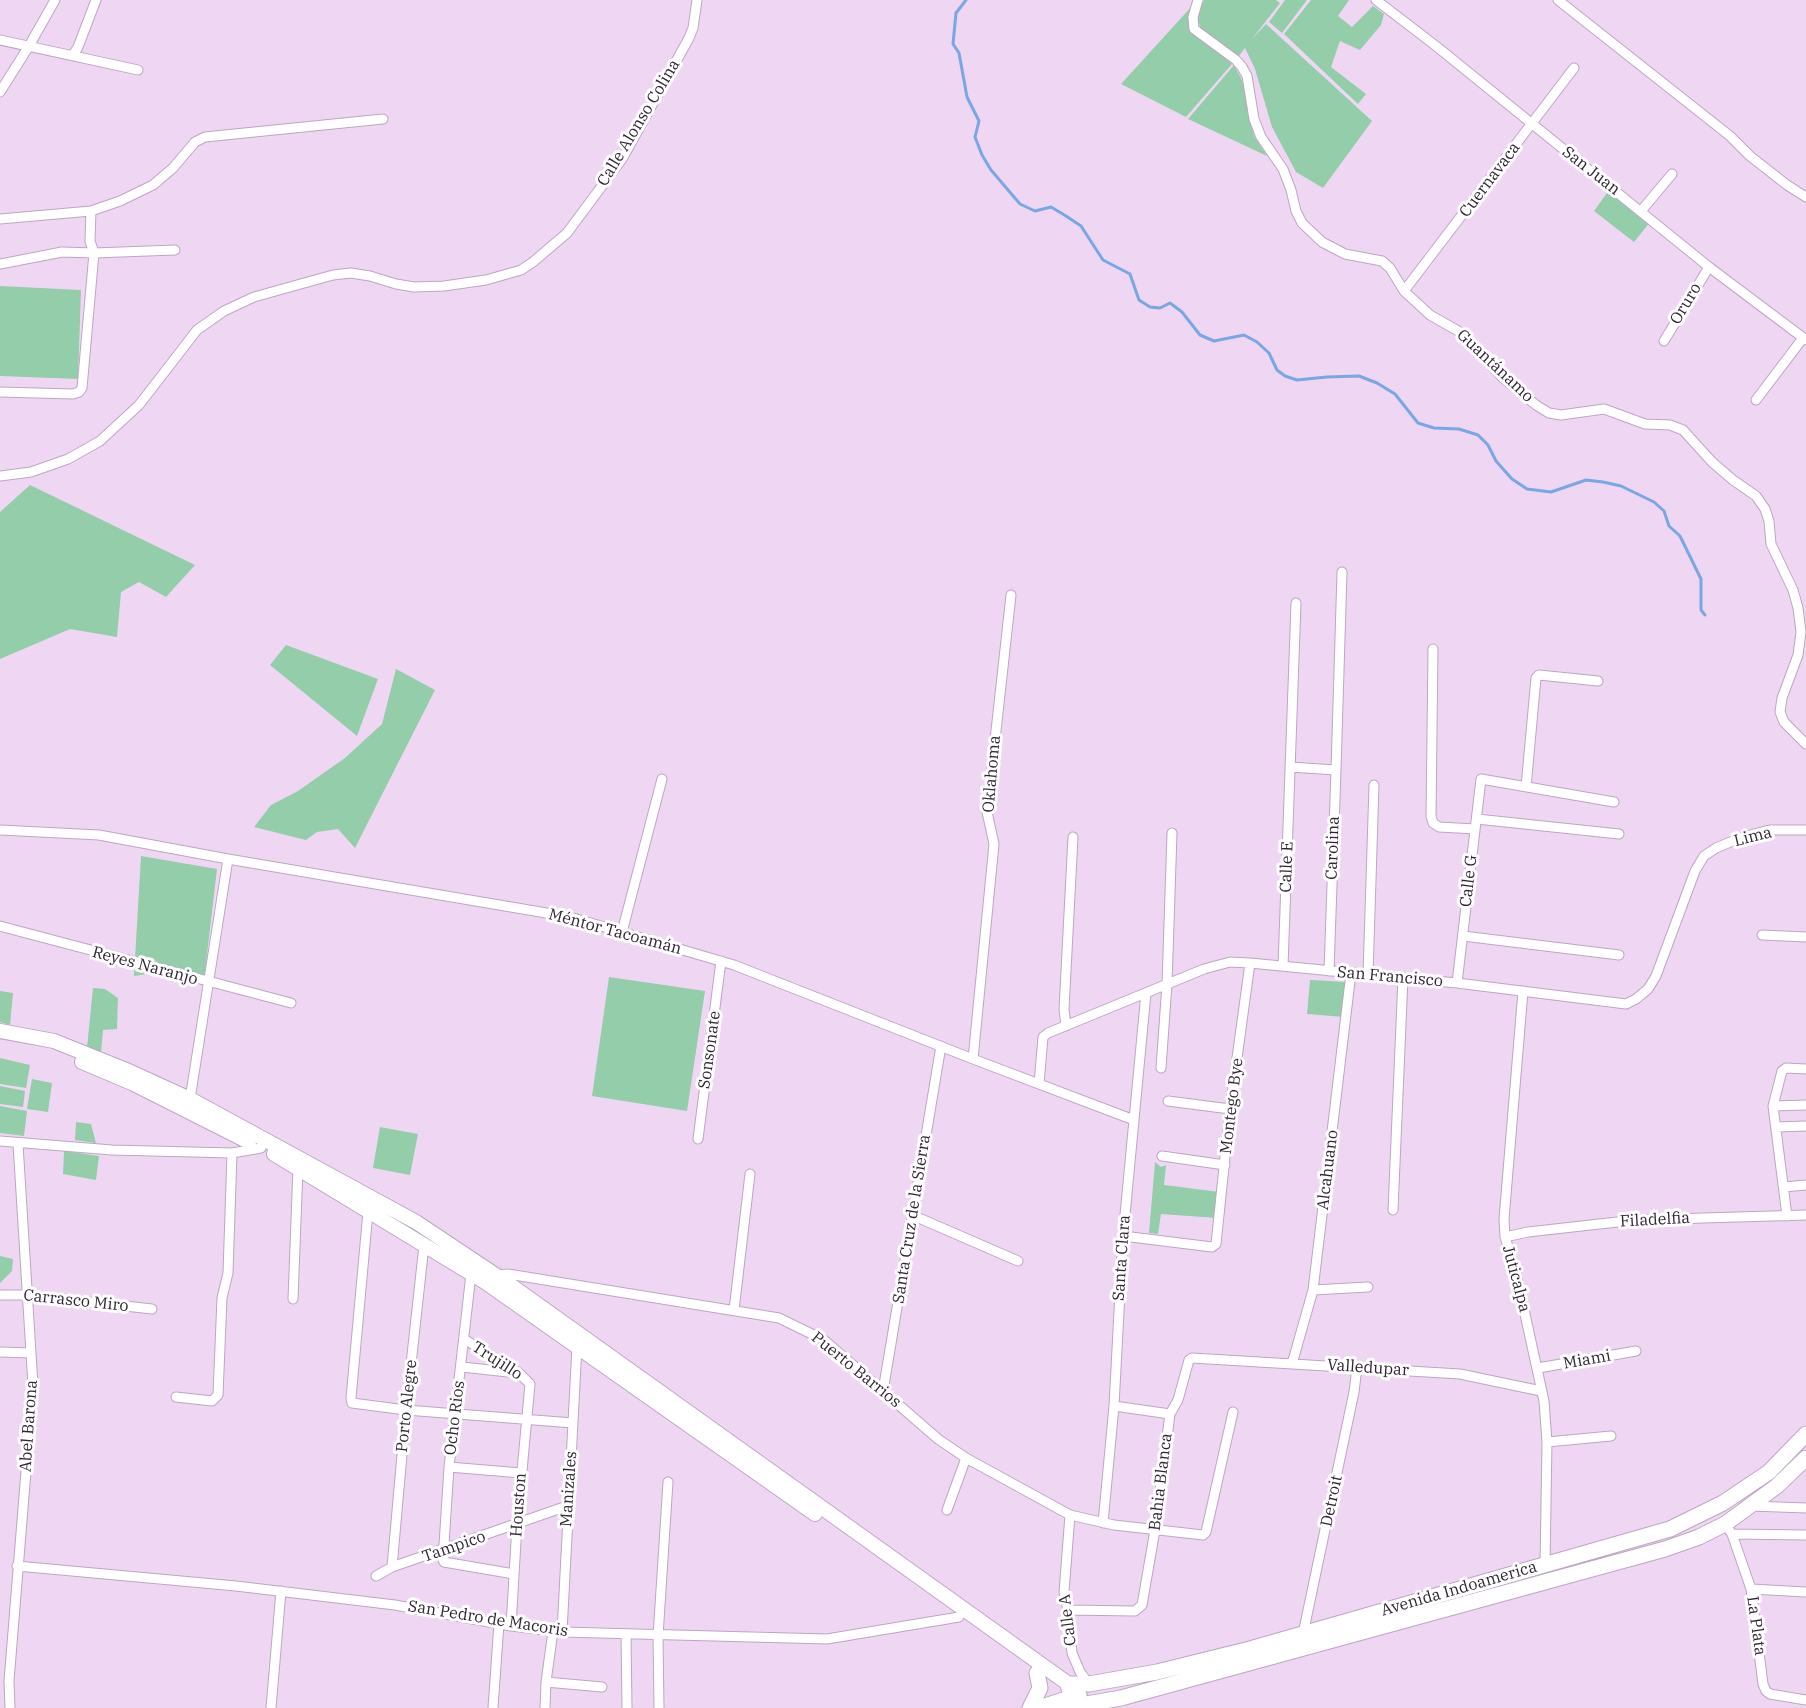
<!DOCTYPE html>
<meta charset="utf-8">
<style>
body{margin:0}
canvas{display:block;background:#efd7f4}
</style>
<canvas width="1806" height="1708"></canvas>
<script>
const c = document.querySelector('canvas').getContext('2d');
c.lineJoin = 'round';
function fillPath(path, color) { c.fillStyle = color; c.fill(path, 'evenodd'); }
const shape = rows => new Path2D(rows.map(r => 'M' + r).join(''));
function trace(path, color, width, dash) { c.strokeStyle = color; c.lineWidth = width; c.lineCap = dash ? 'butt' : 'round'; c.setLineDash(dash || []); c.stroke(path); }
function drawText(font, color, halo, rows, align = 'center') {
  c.font = font + ' "IBM Plex Serif",serif'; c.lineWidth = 6; c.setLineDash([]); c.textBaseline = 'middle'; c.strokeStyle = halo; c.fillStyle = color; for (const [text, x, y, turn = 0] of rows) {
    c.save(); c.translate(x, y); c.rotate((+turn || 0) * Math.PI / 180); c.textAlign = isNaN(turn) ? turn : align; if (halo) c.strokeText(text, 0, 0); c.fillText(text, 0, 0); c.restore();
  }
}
fillPath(shape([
 [1204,0,1276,0,1280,3,1252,39,1266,24,1372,121,1323,188,1296,172,1272,127,1255,69,1245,48,1238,57,1203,35,1197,17],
 [1285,0,1307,0,1282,33,1269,22],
 [1311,0,1349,0,1338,16,1352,27,1373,6,1384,14,1381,25,1360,50,1340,41,1331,67,1366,94,1358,104,1284,34],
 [1193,5,1189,29,1232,64,1186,117,1121,84],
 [1234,65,1242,80,1254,136,1267,156,1188,119],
 [1609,190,1650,222,1634,242,1594,211],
 [0,286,81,290,78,379,0,376],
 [30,485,195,565,166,597,139,582,121,592,117,637,70,629,0,659,0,512],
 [286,645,378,679,357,736,270,665],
 [396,669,435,690,355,848,338,829,317,832,306,840,254,827,271,805,298,791,345,758,382,724],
 [141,856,217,869,204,980,171,970,134,976],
 [609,977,705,991,687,1111,592,1096],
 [1310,980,1346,982,1344,1017,1307,1014],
 [93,988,105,989,118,998,117,1029,103,1030,101,1053,87,1048],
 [0,991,13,993,10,1025,0,1022],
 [0,1058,30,1065,26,1088,0,1084],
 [32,1079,52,1083,48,1112,27,1109],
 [0,1086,25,1091,23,1107,0,1104],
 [0,1106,27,1111,24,1136,0,1133],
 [76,1122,91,1124,96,1143,75,1140],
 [380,1127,418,1134,410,1175,373,1168],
 [64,1151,99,1156,96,1180,63,1174],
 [1155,1162,1161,1167,1166,1165,1164,1185,1220,1192,1217,1218,1161,1214,1158,1234,1149,1233],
 [0,1256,13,1259,12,1271,0,1283]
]), '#93cdaa');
trace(shape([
 [966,0,956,13,953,44,959,53,967,97,979,121,975,137,982,155,991,170,1020,204,1035,211,1051,207,1066,216,1081,226,1103,260,1130,274,1139,300,1150,307,1160,308,1170,303,1182,312,1200,335,1214,341,1244,335,1257,342,1269,353,1277,370,1285,376,1297,380,1327,377,1359,376,1377,383,1395,394,1418,423,1434,428,1459,429,1478,435,1488,445,1496,461,1512,479,1527,489,1551,492,1586,480,1603,482,1621,486,1654,502,1664,511,1669,526,1680,536,1701,579,1701,610,1705,615]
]), '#79a7e4', 3);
const street = shape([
 [1198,0,1193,17,1194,29,1236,60,1242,67,1247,76,1254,119,1261,137,1283,169,1291,190,1296,211,1302,223,1322,242,1345,254,1382,261,1390,268,1404,291,1430,315,1460,332,1503,378,1536,405,1549,413,1561,415,1604,409,1645,424,1670,425,1683,430,1712,462,1733,480,1756,496,1765,509,1769,521,1771,544,1793,590,1798,608,1801,632,1798,655,1782,698,1780,712,1784,722,1806,744],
 [1376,0,1436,46,1709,267,1806,340],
 [1558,0,1730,136,1750,156,1787,185,1806,197],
 [0,40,138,70],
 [73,55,78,47,96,0],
 [0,92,29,46,55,0],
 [1641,211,1672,174],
 [0,219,91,211,120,201,153,185,173,168,195,142,205,137,383,119],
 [0,264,62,252,94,253,90,241,91,211],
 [1404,291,1574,68],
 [1664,341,1709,267],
 [0,392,73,394,79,392,82,388,94,253,175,250],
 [1756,400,1803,338],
 [0,476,31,472,68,459,100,441,139,405,197,330,224,311,254,297,333,275,351,273,370,276,396,284,414,287,444,286,486,280,521,270,533,262,567,233,622,159,689,38,693,28,697,0],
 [1433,649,1431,816,1433,823,1439,827,1475,829],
 [1290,767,1336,770,1329,971],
 [1336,770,1342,572],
 [1526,787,1536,678,1539,675,1598,681],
 [1477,819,1619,834],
 [0,830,99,835,228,859,570,917,734,965,973,1059,1134,1120],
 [0,926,291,1003],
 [622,932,662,779],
 [1762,935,1806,937],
 [1463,936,1619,955],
 [1283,966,1296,603],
 [1368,975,1374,785],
 [1457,983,1481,779,1614,802],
 [1523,991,1504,1219,1505,1237,1516,1273,1544,1401,1547,1442,1545,1565],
 [1066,1026,1064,1009,1073,837],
 [973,1059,994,844,987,812,1011,595],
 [1161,1068,1167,984,1172,833],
 [1039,1084,1043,1037,1048,1033,1204,969,1230,962,1250,963,1457,983,1626,1004,1636,999,1648,989,1656,976,1695,871,1704,856,1716,848,1740,838,1769,830,1806,830],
 [190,1099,228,859],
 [1168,1101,1230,1109],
 [1773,1106,1806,1105],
 [1776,1127,1806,1126],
 [698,1139,721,961],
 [0,1141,112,1150,232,1153],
 [1162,1156,1225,1165],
 [1784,1187,1806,1185],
 [1393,1210,1403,978],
 [368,1212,351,1398,352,1403,406,1410,573,1423],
 [912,1215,1018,1261],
 [1787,1216,1773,1106,1782,1071,1786,1068,1806,1069],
 [1123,1236,1212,1247,1216,1244,1230,1109,1250,963],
 [1505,1237,1528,1232,1635,1220,1806,1215],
 [471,1274,449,1467,443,1560,444,1562,514,1574],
 [494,1275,508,1274,779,1318,824,1340,938,1439,966,1458,1070,1515,1114,1525,1203,1535,1206,1532,1233,1412],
 [1313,1290,1368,1287],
 [0,1295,28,1295,152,1309],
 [293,1299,298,1168],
 [734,1310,750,1174],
 [464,1339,519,1373,530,1384,517,1525,511,1626],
 [0,1352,31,1353],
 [1292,1364,1313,1290,1351,973],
 [462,1367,517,1373],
 [1538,1368,1636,1351],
 [883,1391,941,1046],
 [176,1397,212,1401,218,1395,222,1298,228,1273,232,1153,261,1148],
 [1114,1406,1170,1414],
 [1547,1442,1611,1436],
 [449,1467,521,1473],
 [1751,1506,1806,1508],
 [947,1510,966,1458],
 [1070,1515,1064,1592,1068,1610,1072,1653,1080,1672,1089,1684],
 [1103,1523,1114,1406,1123,1236,1146,993],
 [1725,1524,1732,1534,1751,1589,1763,1684,1766,1691,1770,1694,1806,1700],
 [1732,1534,1806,1535],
 [17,1566,236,1586,395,1605,511,1626,562,1632,827,1639,959,1617],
 [392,1567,406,1410,424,1245],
 [376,1576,392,1567,567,1506],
 [1751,1589,1806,1592],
 [1068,1610,1135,1611,1142,1605,1155,1530,1170,1414,1178,1400,1189,1360,1192,1358,1460,1374,1541,1391],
 [562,1632,577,1346],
 [626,1634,627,1708],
 [1303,1634,1354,1392,1357,1367],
 [546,1682,602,1687],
 [10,1708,9,1681,33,1385,18,1144],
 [271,1708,281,1591],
 [493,1708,499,1623],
 [545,1708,546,1682,553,1631],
 [659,1708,658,1636,668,1482]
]);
const secondary = shape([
 [0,1031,54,1041,131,1072,190,1099,416,1222,509,1284,1077,1690],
 [82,1062,134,1084,249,1142],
 [274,1154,485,1282,815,1514]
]);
const primary = shape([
 [1081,1705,1121,1698,1665,1549,1699,1537,1725,1524,1777,1486,1806,1458],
 [1030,1708,1040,1688,1037,1673],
 [1039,1708,1079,1695],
 [1069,1708,1071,1698,1068,1684,1089,1684,1157,1672,1250,1649,1670,1529,1723,1503,1769,1472,1806,1434]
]);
trace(street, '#bca6c2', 11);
trace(secondary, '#bca6c2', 16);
trace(primary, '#bca6c2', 17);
trace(street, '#fff', 9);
trace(secondary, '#fff', 14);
trace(primary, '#fff', 15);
drawText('16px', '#2e2530', '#fff', [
 ["Calle Alonso Colina",639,123,-59],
 ["San Juan",1591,171,38],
 ["Cuernavaca",1490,180,-53],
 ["Oruro",1686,304,-59],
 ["Guantánamo",1495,366,43],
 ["Oklahoma",992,774,-85],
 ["Lima",1753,837,-14],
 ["Carolina",1333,848,-88],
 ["Calle E",1287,867,-88],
 ["Calle G",1469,881,-83],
 ["Méntor Tacoamán",615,932,15],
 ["Reyes Naranjo",145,966,15],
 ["San Francisco",1390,977,5],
 ["Sonsonate",710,1050,-82],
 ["Montego Bye",1232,1106,-83],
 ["Alcahuano",1328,1170,-83],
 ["Santa Cruz de la Sierra",912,1219,-81],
 ["Filadelfia",1655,1220,-3],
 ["Santa Clara",1122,1258,-86],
 ["Juticalpa",1516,1279,75],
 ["Carrasco Miro",76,1301,6],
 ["Miami",1587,1360,-10],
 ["Trujillo",497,1361,33],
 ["Valledupar",1368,1368,4],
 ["Puerto Barrios",856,1370,39],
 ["Porto Alegre",407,1406,-84],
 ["Ocho Rios",455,1418,-83],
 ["Abel Barona",29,1426,-86],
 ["Bahia Blanca",1161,1482,-83],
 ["Manizales",569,1489,-86],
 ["Detroit",1332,1501,-78],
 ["Houston",519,1505,-86],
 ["Tampico",454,1547,-19],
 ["Avenida Indoamerica",1459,1589,-16],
 ["San Pedro de Macoris",488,1619,9],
 ["Calle A",1068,1620,-97],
 ["La Plata",1756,1626,82]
]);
</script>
